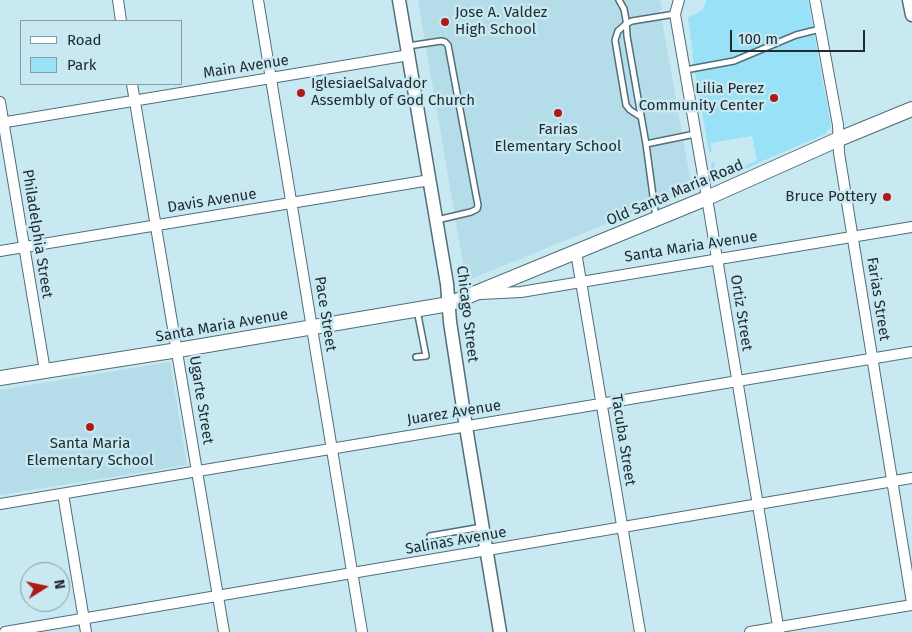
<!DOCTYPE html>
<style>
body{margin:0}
#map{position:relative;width:912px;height:632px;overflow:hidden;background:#c8e8f2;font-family:"Fira Sans",sans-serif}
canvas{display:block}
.legend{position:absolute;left:20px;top:20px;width:162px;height:65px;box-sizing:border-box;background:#c8e8f2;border:1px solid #859da4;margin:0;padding:6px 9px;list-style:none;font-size:15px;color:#202c30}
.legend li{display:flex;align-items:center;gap:10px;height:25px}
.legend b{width:25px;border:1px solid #859da4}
.north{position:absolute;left:20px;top:562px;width:50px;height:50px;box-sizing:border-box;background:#c8e8f2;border:1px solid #859da4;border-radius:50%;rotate:80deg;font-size:14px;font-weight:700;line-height:20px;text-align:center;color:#202c30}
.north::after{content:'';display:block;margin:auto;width:18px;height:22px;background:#ac1a18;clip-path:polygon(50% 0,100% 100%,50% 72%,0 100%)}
.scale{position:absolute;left:730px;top:30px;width:135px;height:22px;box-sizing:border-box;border:2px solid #202c30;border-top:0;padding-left:6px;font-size:15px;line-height:18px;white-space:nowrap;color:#202c30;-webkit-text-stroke:4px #c8e8f2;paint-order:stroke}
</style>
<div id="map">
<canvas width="912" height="632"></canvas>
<ul class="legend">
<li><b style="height:6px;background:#fff"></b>Road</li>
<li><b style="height:14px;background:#98e1f7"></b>Park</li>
</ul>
<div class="north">N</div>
<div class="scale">100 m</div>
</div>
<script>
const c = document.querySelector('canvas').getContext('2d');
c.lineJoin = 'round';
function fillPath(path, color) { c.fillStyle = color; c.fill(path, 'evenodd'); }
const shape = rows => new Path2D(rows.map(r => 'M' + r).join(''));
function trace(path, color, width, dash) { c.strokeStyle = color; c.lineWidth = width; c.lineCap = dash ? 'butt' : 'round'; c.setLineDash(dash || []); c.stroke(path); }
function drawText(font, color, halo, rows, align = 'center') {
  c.font = font + ' "Fira Sans",sans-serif'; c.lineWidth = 5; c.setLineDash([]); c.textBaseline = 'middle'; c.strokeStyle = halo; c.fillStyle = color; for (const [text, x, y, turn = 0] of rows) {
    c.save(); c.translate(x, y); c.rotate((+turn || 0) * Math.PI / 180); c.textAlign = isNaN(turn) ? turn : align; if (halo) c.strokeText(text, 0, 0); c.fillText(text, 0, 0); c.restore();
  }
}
fillPath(shape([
 [418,0,660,0,662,9,660,10,692,189,466,281],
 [170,362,187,465,0,495,0,390]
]), '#b5dde9');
fillPath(shape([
 [707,0,808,0,831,126,825,134,719,180,714,179,711,164,714,162,716,172,741,168,757,160,752,136,710,143,712,152,709,152,692,54,693,53,688,18,702,10]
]), '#98e1f7');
const service = shape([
 [619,0,624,9,626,20,627,36,646,144,656,218],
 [408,46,441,41,445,42,448,45,476,195,478,205,477,209,471,212,437,220],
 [685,70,734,61,796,35,820,29],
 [641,117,630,110,626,105,615,40,618,31,626,24,632,21,675,14],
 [646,144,695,134],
 [416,357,426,356,417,310],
 [430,536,482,527]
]);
const minor = shape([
 [118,0,121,21],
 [258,0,362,632],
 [679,0,675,14,707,198,779,632],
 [815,0,838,125,839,153,912,603],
 [132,84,224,632],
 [0,102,45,371],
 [0,123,409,55],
 [0,251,430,180],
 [576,252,640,632],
 [480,294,521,292,912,227],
 [63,494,86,632],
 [0,504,912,352],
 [5,632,912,478],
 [750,632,912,605]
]);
const tertiary = shape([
 [399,0,447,284,450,322,466,427,500,632],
 [909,0,912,15]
]);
const secondary = shape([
 [0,378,178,350,449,304,707,198,839,139,912,109]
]);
trace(service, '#526e77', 8);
trace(minor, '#526e77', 12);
trace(tertiary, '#526e77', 15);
trace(secondary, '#526e77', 16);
trace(service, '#fff', 5);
trace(minor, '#fff', 10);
trace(tertiary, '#fff', 12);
trace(secondary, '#fff', 14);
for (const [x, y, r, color] of [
 [445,22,5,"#ac1a18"],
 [301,93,5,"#ac1a18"],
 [774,98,5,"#ac1a18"],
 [558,113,5,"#ac1a18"],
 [887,197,5,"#ac1a18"],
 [90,427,5,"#ac1a18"]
]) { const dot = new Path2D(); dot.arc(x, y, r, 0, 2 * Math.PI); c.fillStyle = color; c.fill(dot); trace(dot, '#c8e8f2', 2); }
drawText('15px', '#202c30', '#c8e8f2', [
 ["Jose A. Valdez",455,13],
 ["High School",455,30],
 ["IglesiaelSalvador",311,84],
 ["Assembly of God Church",311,101],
 ["Lilia Perez",764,89,"right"],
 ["Community Center",764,106,"right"],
 ["Farias",558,130,"center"],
 ["Elementary School",558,147,"center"],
 ["Bruce Pottery",877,197,"right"],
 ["Santa Maria",90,444,"center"],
 ["Elementary School",90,461,"center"]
], 'left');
drawText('15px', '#202c30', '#c8e8f2', [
 ["Main Avenue",246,67,-9],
 ["Old Santa Maria Road",675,193,-23],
 ["Davis Avenue",212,201,-9],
 ["Philadelphia Street",37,234,81],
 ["Santa Maria Avenue",691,247,-9],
 ["Farias Street",878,299,81],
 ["Ortiz Street",741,313,81],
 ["Pace Street",325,314,81],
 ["Chicago Street",467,314,83],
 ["Santa Maria Avenue",222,326,-10],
 ["Ugarte Street",201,400,81],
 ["Juarez Avenue",454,413,-9],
 ["Tacuba Street",623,440,81],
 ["Salinas Avenue",456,541,-10]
]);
</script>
